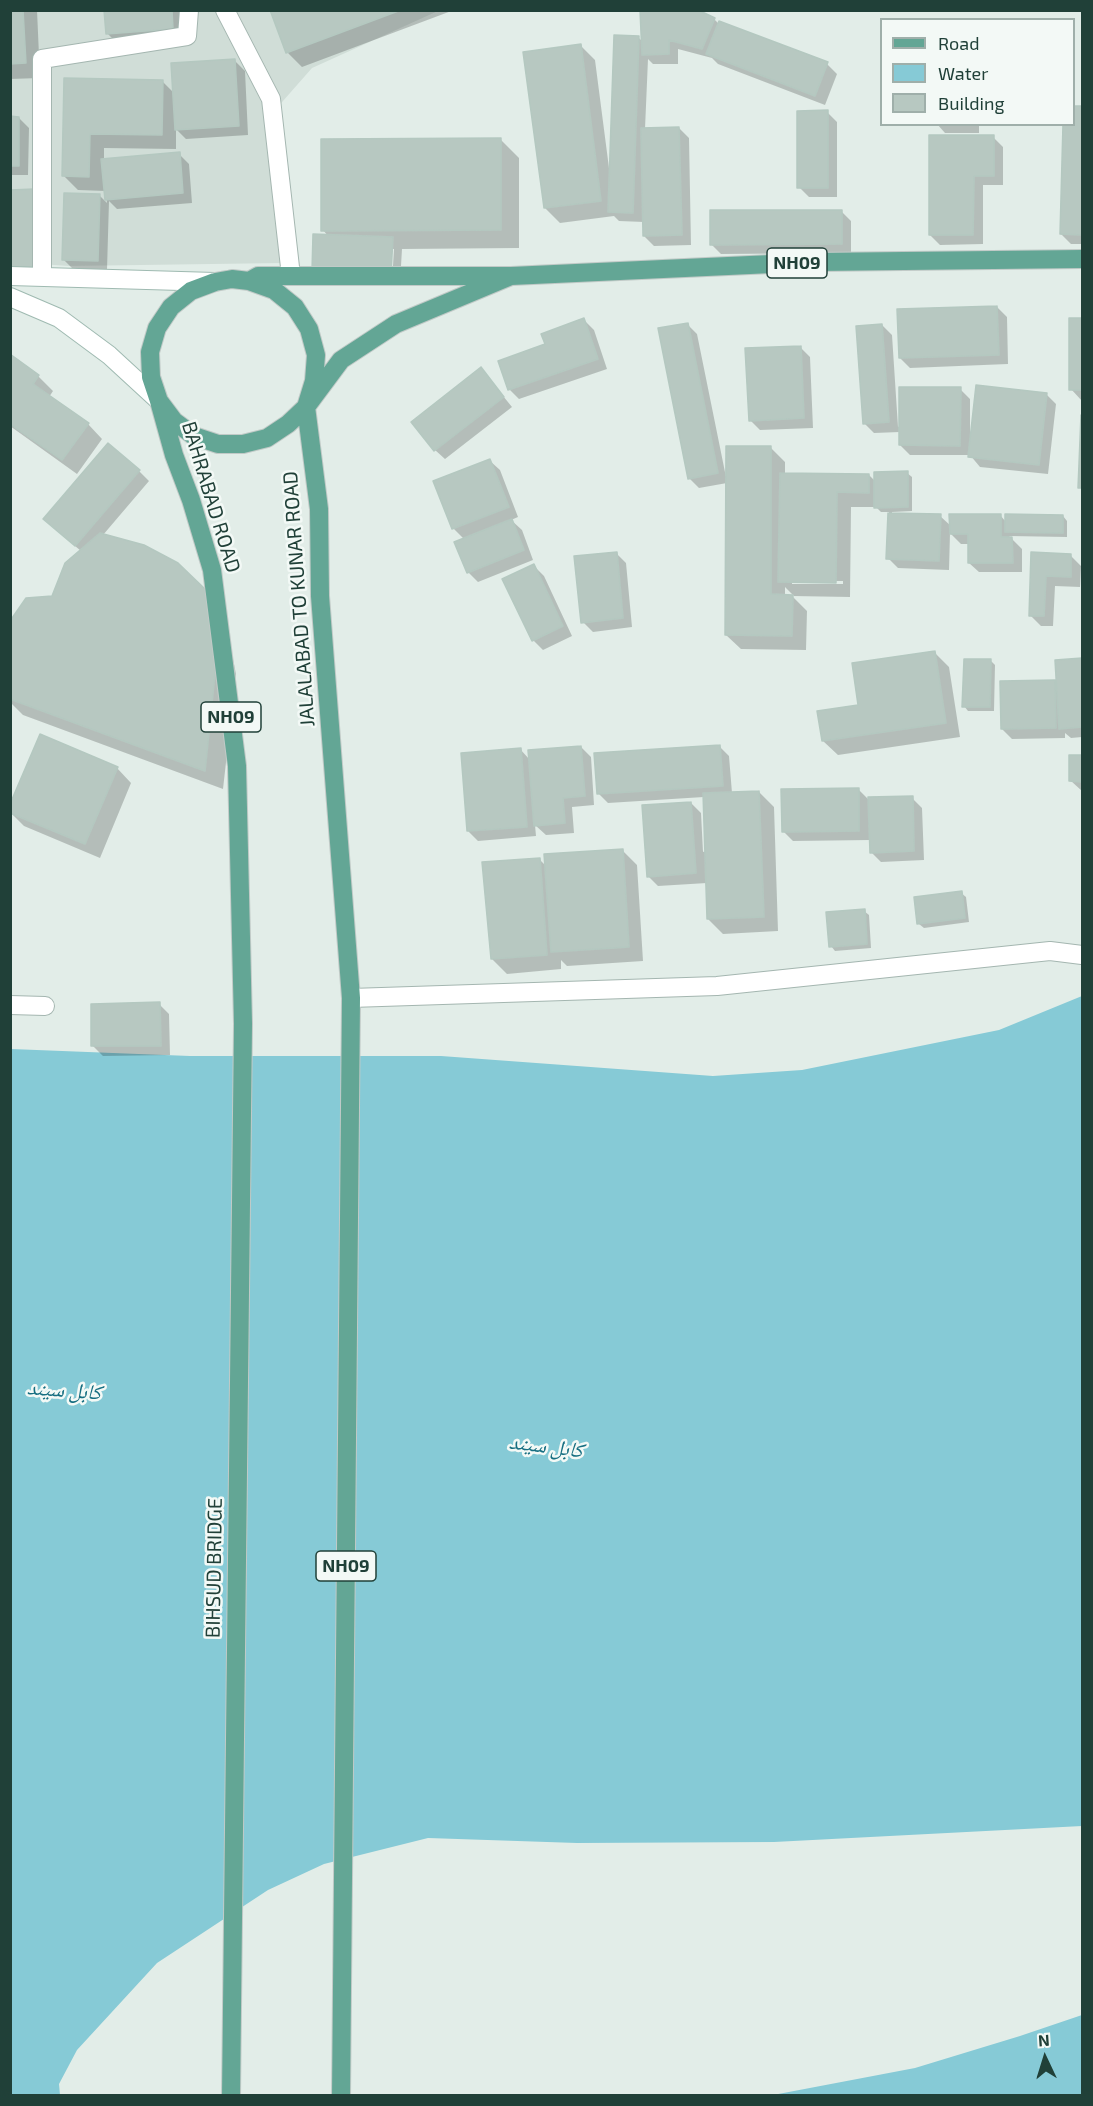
<!DOCTYPE html>
<meta charset="utf-8">
<style>
body{margin:0}
#map{position:relative;width:1093px;height:2106px;overflow:hidden;background:#e2ede8;font-family:"Exo 2",sans-serif}
canvas{display:block}
.frame{position:absolute;inset:0;border:12px solid #204038;pointer-events:none}
.legend{position:absolute;left:880px;top:18px;width:195px;height:108px;box-sizing:border-box;background:#f3f9f6;border:2px solid #9fafaa;margin:0;padding:8px 10px;list-style:none;font-size:18px;color:#204038}
.legend li{display:flex;align-items:center;gap:12px;height:30px}
.legend b{width:30px;border:2px solid #9fafaa}
.north{position:absolute;left:1015px;top:2028px;width:60px;height:60px;-webkit-text-stroke:4px #f3f9f6;paint-order:stroke;rotate:356deg;font-size:16px;font-weight:700;line-height:24px;text-align:center;color:#204038}
.north::after{content:'';display:block;margin:auto;width:21px;height:27px;background:#204038;clip-path:polygon(50% 0,100% 100%,50% 72%,0 100%)}
</style>
<div id="map">
<canvas width="1093" height="2106"></canvas>
<div class="frame"></div>
<ul class="legend">
<li><b style="height:8px;background:#63a695"></b>Road</li>
<li><b style="height:16px;background:#86cad6"></b>Water</li>
<li><b style="height:16px;background:#b7c8c1"></b>Building</li>
</ul>
<div class="north">N</div>
</div>
<script>
const c = document.querySelector('canvas').getContext('2d');
c.lineJoin = 'round';
function fillPath(path, color) { c.fillStyle = color; c.fill(path, 'evenodd'); }
const shape = rows => new Path2D(rows.map(r => 'M' + r).join(''));
function trace(path, color, width, dash) { c.strokeStyle = color; c.lineWidth = width; c.lineCap = dash ? 'butt' : 'round'; c.setLineDash(dash || []); c.stroke(path); }
function drawText(font, color, halo, rows, align = 'center') {
  c.font = font + ' "Exo 2","Noto Naskh Arabic",sans-serif'; c.lineWidth = 5; c.setLineDash([]); c.textBaseline = 'middle'; c.strokeStyle = halo; c.fillStyle = color; for (const [text, x, y, turn = 0] of rows) {
    c.save(); c.translate(x, y); c.rotate((+turn || 0) * Math.PI / 180); c.textAlign = isNaN(turn) ? turn : align; if (halo) c.strokeText(text, 0, 0); c.fillText(text, 0, 0); c.restore();
  }
}
fillPath(shape([
 [10,11,438,11,312,68,268,118,283,263,69,266,11,262]
]), '#d0ddd7');
fillPath(shape([
 [1082,996,1082,1826,774,1842,577,1843,428,1838,324,1864,268,1890,157,1963,77,2050,59,2084,60,2095,11,2096,11,1049,190,1056,441,1056,713,1076,802,1070,999,1030],
 [1082,2015,1082,2095,773,2095,915,2068,1020,2036]
]), '#86cad6');
fillPath(shape([
 [10,10,37,10,40,78,10,79],
 [106,10,181,10,183,38,117,43,107,33],
 [272,10,454,10,302,67,288,53],
 [714,19,719,24,827,64,837,74,825,105,718,64,712,58,678,49,678,64,653,64,648,59,645,129,679,128,689,138,691,245,654,246,644,236,644,222,619,221,614,216,560,223,545,208,580,45,595,60,609,168,611,168,638,37,643,42],
 [235,61,245,71,248,135,186,139,176,129,176,149,104,148,104,160,179,154,189,164,192,203,117,209,109,201,107,270,73,269,64,260,99,195,107,203,106,191,78,190,63,175,66,79,162,81,174,93],
 [1074,107,1082,108,1082,244,1071,244,1061,234,1074,124],
 [827,112,837,122,837,197,809,197,799,187],
 [10,118,19,118,29,128,28,175,10,175],
 [937,124,979,124,979,133,945,133],
 [993,137,1003,147,1003,185,983,185,983,244,940,245,930,235],
 [500,139,519,158,519,248,402,249,400,283,323,280,313,270,314,235,328,236,323,230,322,140],
 [391,249,394,249,392,282,389,282],
 [841,211,851,221,851,253,721,254,711,244],
 [997,307,1007,317,1008,364,910,368,900,358],
 [584,320,594,330,607,369,519,399,509,389,547,345],
 [1071,320,1082,320,1082,401,1071,389],
 [687,324,697,334,726,477,771,448,785,462,785,474,869,475,876,482,907,473,912,477,912,511,892,512,892,514,940,516,951,526,1000,515,1006,522,1063,516,1067,521,1067,537,1009,536,1022,549,1022,572,979,572,969,563,969,544,961,544,950,533,949,570,898,568,888,558,889,512,881,512,876,507,851,507,850,597,792,596,807,611,806,650,741,649,726,635,727,483,699,488,689,478],
 [792,581,843,581,843,584,792,584],
 [785,587,794,596,785,596],
 [882,325,892,335,898,427,960,389,970,399,970,436,972,436,1046,394,1056,404,1048,474,980,467,970,455,910,455,900,445,900,432,874,433,864,423],
 [800,347,810,357,813,428,760,430,750,420],
 [10,356,38,376,53,391,49,397,88,424,102,439,77,474,10,426],
 [481,369,512,407,445,459,435,450],
 [1082,416,1082,490,1080,487],
 [490,461,500,470,518,517,511,520,522,530,533,560,478,582,468,572,464,539,453,528],
 [139,471,149,481,103,535,177,565,223,610,236,674,223,789,23,715,10,702,10,623,53,597,81,551,55,529],
 [616,553,626,563,632,627,593,632,583,622],
 [1032,554,1071,556,1081,566,1080,587,1055,586,1053,626,1041,626,1031,616],
 [534,566,544,576,572,636,543,650,533,640],
 [934,652,949,667,960,737,838,755,823,741],
 [1082,659,1082,737,1071,738,1065,733,1065,738,1012,739,1002,729,1002,683,1058,682,1056,661],
 [991,661,995,665,994,711,968,711,964,706],
 [719,746,729,756,732,793,759,792,774,807,778,931,723,934,708,919,707,883,658,886,648,876,691,803,701,813,703,852,706,851,704,797,608,803,598,793],
 [581,747,591,757,594,805,572,807,574,833,546,835,535,825,536,836,478,841,468,831,520,749,530,760],
 [1071,757,1082,757,1082,791,1071,781],
 [117,768,131,783,100,858,24,826,10,812],
 [858,789,870,801,912,798,922,808,924,860,881,862,871,852,871,840,793,841,783,831],
 [622,850,637,865,643,961,567,966,561,960,561,969,507,974,492,959,539,859,547,867],
 [961,893,966,897,969,922,924,928,919,924],
 [864,911,869,915,871,948,835,951,831,946],
 [159,1004,169,1014,170,1055,103,1056,93,1046]
]), '#0003');
const building = shape([
 [10,10,23,10,26,63,10,64,10,10],
 [104,10,172,10,173,29,106,34,104,10],
 [270,10,401,10,286,53,270,10],
 [640,10,698,10,715,18,702,49,669,40,669,54,642,55,640,10],
 [719,21,828,62,815,96,706,54,719,21],
 [614,35,639,36,633,213,608,212,614,35],
 [581,44,601,201,544,208,523,52,581,44],
 [235,59,239,126,175,130,171,63,235,59],
 [64,78,163,80,162,135,90,134,89,177,62,176,64,78],
 [1074,106,1082,106,1082,235,1060,234,1063,124,1074,124,1074,106],
 [828,110,828,188,797,188,797,111,828,110],
 [10,116,19,117,19,166,10,166,10,116],
 [679,127,682,235,643,236,641,128,679,127],
 [929,135,994,135,994,176,974,176,973,235,929,235,929,135],
 [501,138,501,230,321,231,321,139,501,138],
 [180,152,183,193,105,200,101,159,180,152],
 [34,189,35,270,10,271,10,190,34,189],
 [64,193,100,194,98,261,62,260,64,193],
 [710,210,842,210,842,244,710,245,710,210],
 [313,234,393,237,391,274,312,271,313,234],
 [997,306,999,355,899,358,897,309,997,306],
 [584,318,598,359,508,390,498,361,545,344,541,334,584,318],
 [1069,318,1082,318,1082,390,1069,390,1069,318],
 [688,323,718,473,688,479,658,328,688,323],
 [882,324,889,422,863,424,856,326,882,324],
 [801,346,804,418,749,421,745,348,801,346],
 [10,354,39,375,33,384,89,423,62,460,10,424,10,354],
 [481,367,504,397,434,451,411,422,481,367],
 [976,385,1047,393,1039,465,968,457,976,385],
 [899,387,961,387,960,446,899,445,899,387],
 [1081,415,1082,415,1082,488,1078,488,1081,415],
 [108,443,140,470,75,546,43,519,108,443],
 [726,446,771,446,771,594,793,595,792,636,725,635,726,446],
 [490,459,509,507,452,529,433,481,490,459],
 [908,471,908,507,874,508,874,472,908,471],
 [780,473,869,474,869,493,837,492,836,583,778,582,780,473],
 [888,513,941,514,939,561,886,559,888,513],
 [949,514,1001,514,1001,537,1012,537,1013,563,968,563,968,534,950,534,949,514],
 [1005,514,1063,515,1063,533,1005,532,1005,514],
 [512,519,524,550,467,573,454,542,512,519],
 [100,533,144,545,178,563,205,589,217,654,205,771,10,699,10,621,26,598,52,596,65,563,100,533],
 [617,552,623,618,581,623,574,556,617,552],
 [1031,552,1071,554,1071,577,1046,576,1044,616,1029,616,1031,552],
 [534,564,563,626,532,641,502,579,534,564],
 [935,651,946,723,822,741,817,711,858,705,852,663,935,651],
 [1082,658,1082,727,1059,729,1055,660,1082,658],
 [964,659,991,659,990,707,962,707,964,659],
 [1055,680,1056,728,1001,729,1000,681,1055,680],
 [40,734,118,767,85,844,10,813,10,804,40,734],
 [720,745,723,786,597,794,594,753,720,745],
 [581,746,585,796,563,798,565,823,534,826,528,750,581,746],
 [521,748,527,827,467,831,461,753,521,748],
 [1069,755,1082,755,1082,782,1069,781,1069,755],
 [859,788,859,831,782,832,781,789,859,788],
 [759,791,764,917,707,919,703,793,759,791],
 [913,796,914,851,870,853,868,797,913,796],
 [691,802,696,873,647,877,642,805,691,802],
 [623,849,629,947,551,952,544,854,623,849],
 [540,858,547,955,491,959,482,862,540,858],
 [962,891,965,918,917,924,914,897,962,891],
 [865,909,867,944,829,947,826,912,865,909],
 [160,1002,161,1046,91,1046,91,1004,160,1002]
]);
fillPath(building, '#b7c8c1');
trace(building, '#b4c8c0', 1.5);
const service = shape([
 [225,10,271,99,291,276],
 [42,276,42,59,187,36,189,10]
]);
const minor = shape([
 [351,998,717,986,1050,951,1082,955],
 [10,1005,45,1006]
]);
const secondary = shape([
 [10,276,215,282],
 [10,297,59,318,109,355,159,401]
]);
const primary = shape([
 [232,279,249,281,274,290,295,307,309,329,316,355,314,381,306,407,288,424,267,438,243,444,218,444,194,436,174,421,159,401,151,377,150,352,157,328,171,307,191,291,215,282,232,279],
 [249,281,258,276,511,276,815,262,1082,259],
 [159,401,174,455,191,500,212,570,237,766,243,1024,231,2096],
 [341,2096,351,998,320,596,319,509,306,407,341,360,396,324,511,276]
]);
trace(service, '#a4b6b0', 20);
trace(minor, '#a4b6b0', 20);
trace(secondary, '#9fbab1', 20);
trace(primary, '#c1cac7', 20);
trace(service, '#fff', 18);
trace(minor, '#fff', 18);
trace(secondary, '#fff', 18);
trace(primary, '#63a695', 18);
for (const [x, y, w] of [
 [797,263,60],
 [231,717,60],
 [346,1566,60]
]) { const box = new Path2D(); box.roundRect(x - w / 2, y - 15, w, 30, 4.5); c.fillStyle = '#f3f9f6'; c.fill(box); trace(box, '#204038', 1.5); }
drawText('bold 18px', '#204038', null, [
 ["NH09",797,263],
 ["NH09",231,717],
 ["NH09",346,1566]
]);
drawText('20px', '#204038', '#f3f9f6', [
 ["BAHRABAD ROAD",211,497,73],
 ["JALALABAD TO KUNAR ROAD",299,599,-94],
 ["BIHSUD BRIDGE",214,1568,-89]
]);
drawText('italic 21px', '#166e81', '#f3f9f6', [
 ["کابل سيند",64,1390,4],
 ["کابل سيند",546,1446,7]
]);
</script>
